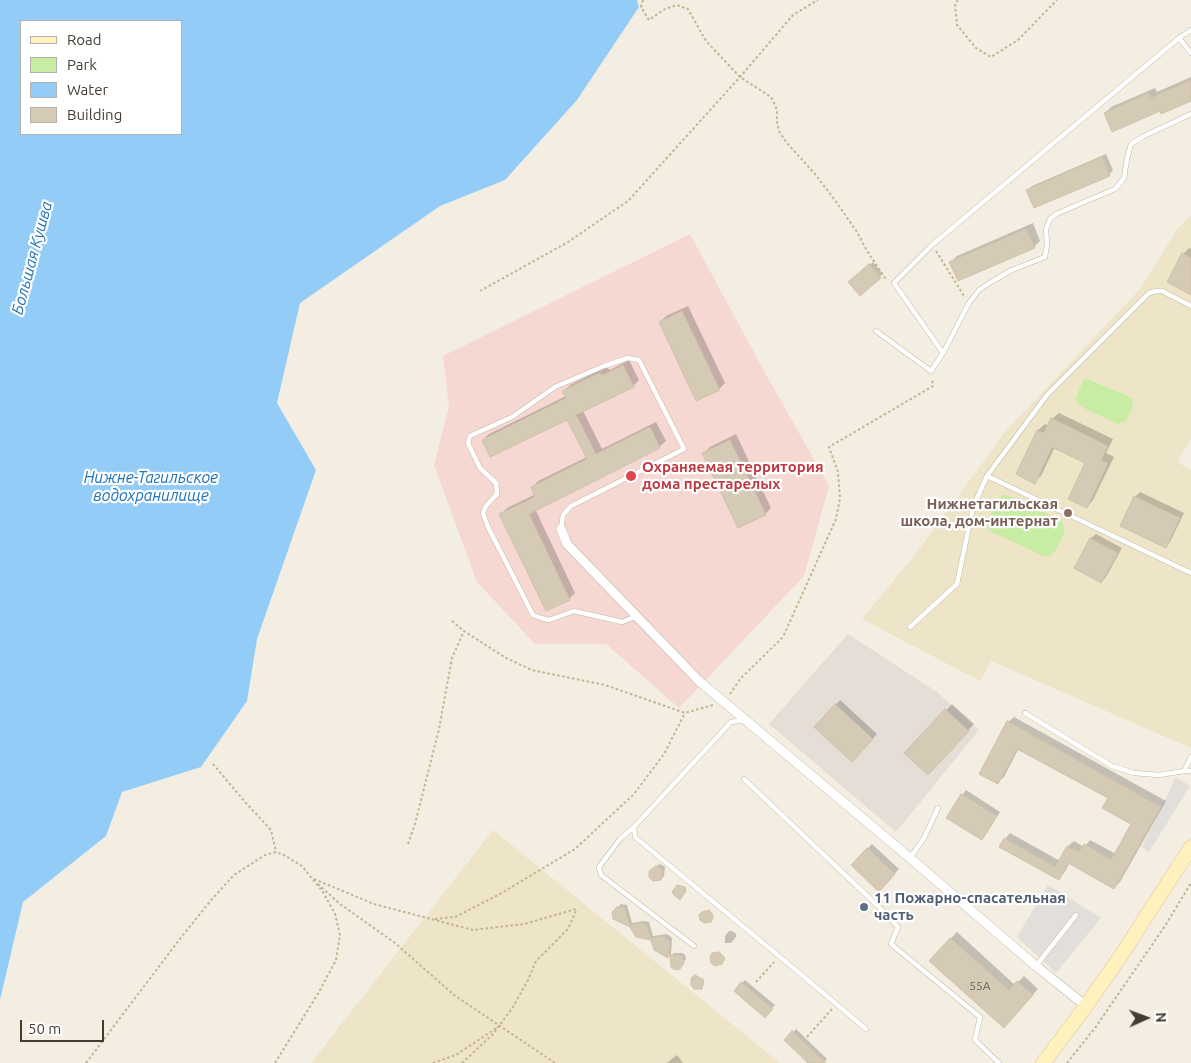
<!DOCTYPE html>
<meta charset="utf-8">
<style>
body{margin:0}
#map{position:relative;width:1191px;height:1063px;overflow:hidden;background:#f3eee1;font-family:Ubuntu,sans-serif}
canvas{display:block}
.legend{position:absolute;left:20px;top:20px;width:162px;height:115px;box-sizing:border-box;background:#fff;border:1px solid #b4b1ad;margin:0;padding:6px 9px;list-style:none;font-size:15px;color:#443d31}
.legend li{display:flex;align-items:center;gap:10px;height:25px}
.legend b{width:25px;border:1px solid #b4b1ad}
.north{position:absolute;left:1121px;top:993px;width:50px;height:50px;-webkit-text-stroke:4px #fff;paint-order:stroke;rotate:88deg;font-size:14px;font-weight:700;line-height:20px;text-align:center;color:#443d31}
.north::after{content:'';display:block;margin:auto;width:18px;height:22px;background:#443d31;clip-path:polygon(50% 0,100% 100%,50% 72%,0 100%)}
.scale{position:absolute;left:20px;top:1020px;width:84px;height:22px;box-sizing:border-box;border:2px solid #443d31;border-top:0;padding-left:6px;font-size:15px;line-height:18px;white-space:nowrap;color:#443d31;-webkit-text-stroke:4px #fff;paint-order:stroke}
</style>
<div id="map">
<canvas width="1191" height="1063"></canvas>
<ul class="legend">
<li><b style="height:6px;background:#fff1be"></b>Road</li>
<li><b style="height:14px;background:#c9eca4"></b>Park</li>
<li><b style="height:14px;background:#94ccf8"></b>Water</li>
<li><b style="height:14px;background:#d4cab5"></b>Building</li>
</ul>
<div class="north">N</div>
<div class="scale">50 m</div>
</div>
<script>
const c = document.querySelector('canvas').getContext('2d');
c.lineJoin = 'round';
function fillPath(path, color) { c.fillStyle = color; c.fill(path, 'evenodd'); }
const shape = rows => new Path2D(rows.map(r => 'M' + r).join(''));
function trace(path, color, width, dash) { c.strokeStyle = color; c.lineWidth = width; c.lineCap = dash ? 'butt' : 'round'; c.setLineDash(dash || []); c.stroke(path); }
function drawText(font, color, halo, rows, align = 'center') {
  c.font = font + ' Ubuntu,sans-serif'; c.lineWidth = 4.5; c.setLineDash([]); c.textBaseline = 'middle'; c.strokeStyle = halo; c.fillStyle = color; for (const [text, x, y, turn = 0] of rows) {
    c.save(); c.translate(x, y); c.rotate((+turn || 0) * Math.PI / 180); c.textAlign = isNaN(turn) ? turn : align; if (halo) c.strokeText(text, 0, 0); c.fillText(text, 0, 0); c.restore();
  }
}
fillPath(shape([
 [848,634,937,692,979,730,896,832,769,724]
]), '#e4ded6');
fillPath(shape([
 [1191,215,1191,439,1177,462,1191,470,1191,748,991,661,980,681,862,619,913,557,1006,431,1140,289,1178,228],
 [493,830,780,1063,311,1063]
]), '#eee4c8');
fillPath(shape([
 [690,234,764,371,829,486,804,576,679,708,606,644,535,644,477,582,434,465,449,407,443,356]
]), '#f5d8d2');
fillPath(shape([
 [1087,379,1128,396,1133,400,1132,408,1126,421,1118,424,1082,407,1076,401,1076,398,1083,381],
 [1002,495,1010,496,1062,521,1065,531,1056,550,1050,556,1043,556,990,531,986,523]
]), '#c9eca4');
fillPath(shape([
 [1176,777,1190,786,1149,852,1142,847],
 [1048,885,1101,918,1056,973,1017,937]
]), '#e2dfda');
fillPath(shape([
 [0,0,637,0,639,7,577,100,505,180,440,206,300,303,277,403,316,470,257,639,247,701,201,767,122,792,106,836,23,902,0,1000],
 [21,21,181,21,181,134,21,134]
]), '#94ccf8');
fillPath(shape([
 [1191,77,1191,99,1161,109,1105,113,1111,107,1155,88,1157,92],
 [1106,154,1113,170,1109,175,1027,190,1032,186],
 [1033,223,1040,241,1034,247,951,262,957,256],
 [1189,248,1191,249,1191,293,1183,254],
 [873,262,883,274,860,294,852,279],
 [688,306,725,383,719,389,660,322,666,316],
 [629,360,639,380,633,386,583,411,602,449,656,422,666,441,659,447,535,509,575,593,569,599,501,514,507,508,536,494,532,488,538,481,587,457,567,418,483,440,489,434,566,396,564,391,570,385,606,367,610,370],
 [1059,413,1113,439,1106,453,1114,457,1093,500,1087,507,1087,462,1055,447,1041,476,1034,482,1017,474,1038,430,1045,424,1049,426,1052,419],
 [736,434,771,508,765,514,704,453,710,447],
 [1140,492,1184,513,1170,542,1166,546,1135,497],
 [1096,534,1122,548,1106,577,1101,582,1075,568,1091,538],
 [840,700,877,734,852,761,815,727],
 [952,704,974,724,934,767,906,753],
 [1014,717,1166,801,1120,882,1114,888,1070,862,1064,873,1059,879,1005,839,1010,833,1060,861,1068,846,1074,841,1084,847,1090,840,1116,854,1133,824,1110,797,1019,748,1004,777,998,782,1008,722],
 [966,790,1000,812,986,834,982,839,962,795],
 [872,844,899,869,879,890,852,865],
 [660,864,665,867,664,876,661,879,654,868],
 [621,904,627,905,632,923,644,921,649,922,653,936,667,934,672,938,671,954,668,956,652,939,637,936,631,926,613,912],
 [729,931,732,931,736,934,736,937,731,943,725,943,725,936],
 [957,932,1015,985,1024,976,1038,989,1010,1020,931,960],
 [674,953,682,953,685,955,686,959,682,964,671,956],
 [745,980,775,1005,765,1016,735,991],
 [796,1029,827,1059,823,1063,810,1063,786,1040],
 [677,1055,683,1063,666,1063,668,1062]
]), '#0003');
const building = shape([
 [1191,80,1191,101,1161,114,1160,111,1112,132,1104,113,1149,93,1151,98,1191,80],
 [1102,157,1110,176,1034,208,1026,190,1102,157],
 [1026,229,1035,248,958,281,949,262,1026,229],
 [1182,253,1191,258,1191,295,1167,282,1182,253],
 [869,264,881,278,860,296,848,282,869,264],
 [682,311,720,390,696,401,659,322,682,311],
 [623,365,634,387,576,415,596,454,650,427,660,448,529,514,570,600,546,611,499,514,535,497,531,487,587,459,567,420,490,457,482,440,566,398,562,391,599,373,603,375,623,365],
 [1051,418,1108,446,1101,460,1108,463,1087,508,1068,499,1085,463,1052,447,1035,484,1016,474,1037,430,1044,433,1051,418],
 [730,440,766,515,738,528,702,453,730,440],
 [1134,496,1180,518,1166,548,1120,526,1134,496],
 [1090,538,1118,553,1101,583,1074,568,1090,538],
 [835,704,873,739,852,762,814,727,835,704],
 [945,709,969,731,928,775,904,753,945,709],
 [1007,721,1161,807,1114,889,1068,863,1059,880,999,847,1004,838,1055,867,1067,846,1079,852,1084,844,1111,860,1131,824,1102,808,1108,798,1017,749,998,784,979,774,1007,721],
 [961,794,997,816,982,840,946,818,961,794],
 [867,848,895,874,879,892,851,865,867,848],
 [656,866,663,870,661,880,653,881,649,877,649,871,656,866],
 [677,885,685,887,686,891,680,900,674,895,672,892,677,885],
 [617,907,624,907,630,925,640,923,646,924,651,938,664,936,670,942,668,958,654,950,651,940,636,937,630,927,613,919,612,912,617,907],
 [709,910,712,913,713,918,711,922,704,923,700,920,699,915,702,912,709,910],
 [950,938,1009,990,1017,981,1033,995,1004,1028,929,961,950,938],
 [719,952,725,958,722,964,715,966,711,963,710,957,712,953,719,952],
 [670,955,679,955,682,957,684,963,680,969,675,970,671,967,670,955],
 [695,975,704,980,702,989,694,989,691,985,691,978,695,975],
 [741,982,773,1009,765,1018,734,991,741,982],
 [792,1031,826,1063,808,1063,784,1040,792,1031]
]);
fillPath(building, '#d4cab5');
trace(building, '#d1c2a7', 1);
const service = shape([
 [1191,30,1179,38,1191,53],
 [1191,306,1162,291,1156,291,1149,293,1047,395,987,476,1191,573],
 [876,331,931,371,943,353,969,303,979,290,991,282,1012,270,1045,257,1047,244,1046,229,1050,219,1056,214,1115,189,1124,178,1127,159,1131,144,1144,136,1191,114],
 [943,353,894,283,932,245,1179,38],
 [561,529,563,515,571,506,684,449,639,360,628,358,604,366,555,387,512,417,470,436,468,443,480,468,496,483,497,494,486,506,483,513,488,527,533,615,541,618,549,620,574,611,622,622,637,616],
 [910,627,957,584,973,507,987,476],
 [1025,713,1112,766,1134,773,1159,775,1184,771,1191,771],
 [745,720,731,722,634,827,635,837,803,976,866,1029],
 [1184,771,1191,757],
 [744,779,878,906,898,927,891,944,980,1017,975,1040,999,1063],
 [634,827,620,839,599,867,601,875,694,946],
 [910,858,924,838,938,808],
 [1036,966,1076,915]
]);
const minor = shape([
 [561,529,567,544,699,681,910,858,1036,966,1086,1006]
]);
const secondary = shape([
 [1043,1063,1086,1006,1122,954,1191,847]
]);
trace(service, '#c1b9a5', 5.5);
trace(minor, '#c1b9a5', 10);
trace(secondary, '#d8c68a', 15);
trace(shape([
 [643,0,641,7,649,20,665,9,677,5,688,9,706,41,740,77,771,97,774,103,777,110,777,122,779,131,786,142,815,174,837,203,857,232,867,251,885,278,888,280],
 [958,0,955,4,957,25,976,48,991,57,1018,40,1057,0],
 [936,251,964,296],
 [480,291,568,242,628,201,740,77,793,15,818,0],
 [452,621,464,631,506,658,532,670,605,685,685,713,713,705],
 [730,694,741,678,783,637,836,519,840,498,838,472,829,447,933,386,932,378],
 [213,764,246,803,271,830,276,852],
 [408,844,415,824,439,729,452,658,464,631],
 [314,879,374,904,473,930,524,924,576,909],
 [318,884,340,904,395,943,454,995,555,1063],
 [435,919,455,917,500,894,575,849,634,794,664,754,685,713],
 [756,982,774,962],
 [807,1037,832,1009],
 [86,1063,179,940,212,899,234,875,265,855,276,852,284,855,302,866,323,892,335,914,340,935,336,960,319,992,275,1063],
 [433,1063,456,1055,498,1027],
 [462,1063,493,1034,513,1007,528,980,536,961,568,929,576,911],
 [1067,1063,1095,1028,1165,926,1191,883]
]), '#c2b392', 2, [2.5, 2.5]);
trace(service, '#fff', 4.5);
trace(minor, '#fff', 9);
trace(secondary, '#fff1be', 14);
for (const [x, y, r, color] of [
 [631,476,6,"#e0444e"],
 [1068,513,5,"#8d6e63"],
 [864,907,5,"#5c6f8a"]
]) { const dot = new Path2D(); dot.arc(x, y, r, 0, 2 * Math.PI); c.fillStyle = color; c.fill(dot); trace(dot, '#fff', 2); }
drawText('12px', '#686052', null, [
 ["55A",980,986]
]);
drawText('bold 15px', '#be3a42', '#fff', [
 ["Охраняемая территория",642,467],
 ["дома престарелых",642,484]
], 'left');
drawText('bold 15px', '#785e54', '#fff', [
 ["Нижнетагильская",1058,504],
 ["школа, дом-интернат",1058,521]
], 'right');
drawText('bold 15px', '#4e5e75', '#fff', [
 ["11 Пожарно-спасательная",874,898],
 ["часть",874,915]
], 'left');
drawText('italic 16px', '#2074ba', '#fff', [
 ["Большая Кушва",32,258,-75],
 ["Нижне-Тагильское",151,478],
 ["водохранилище",151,496]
]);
</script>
